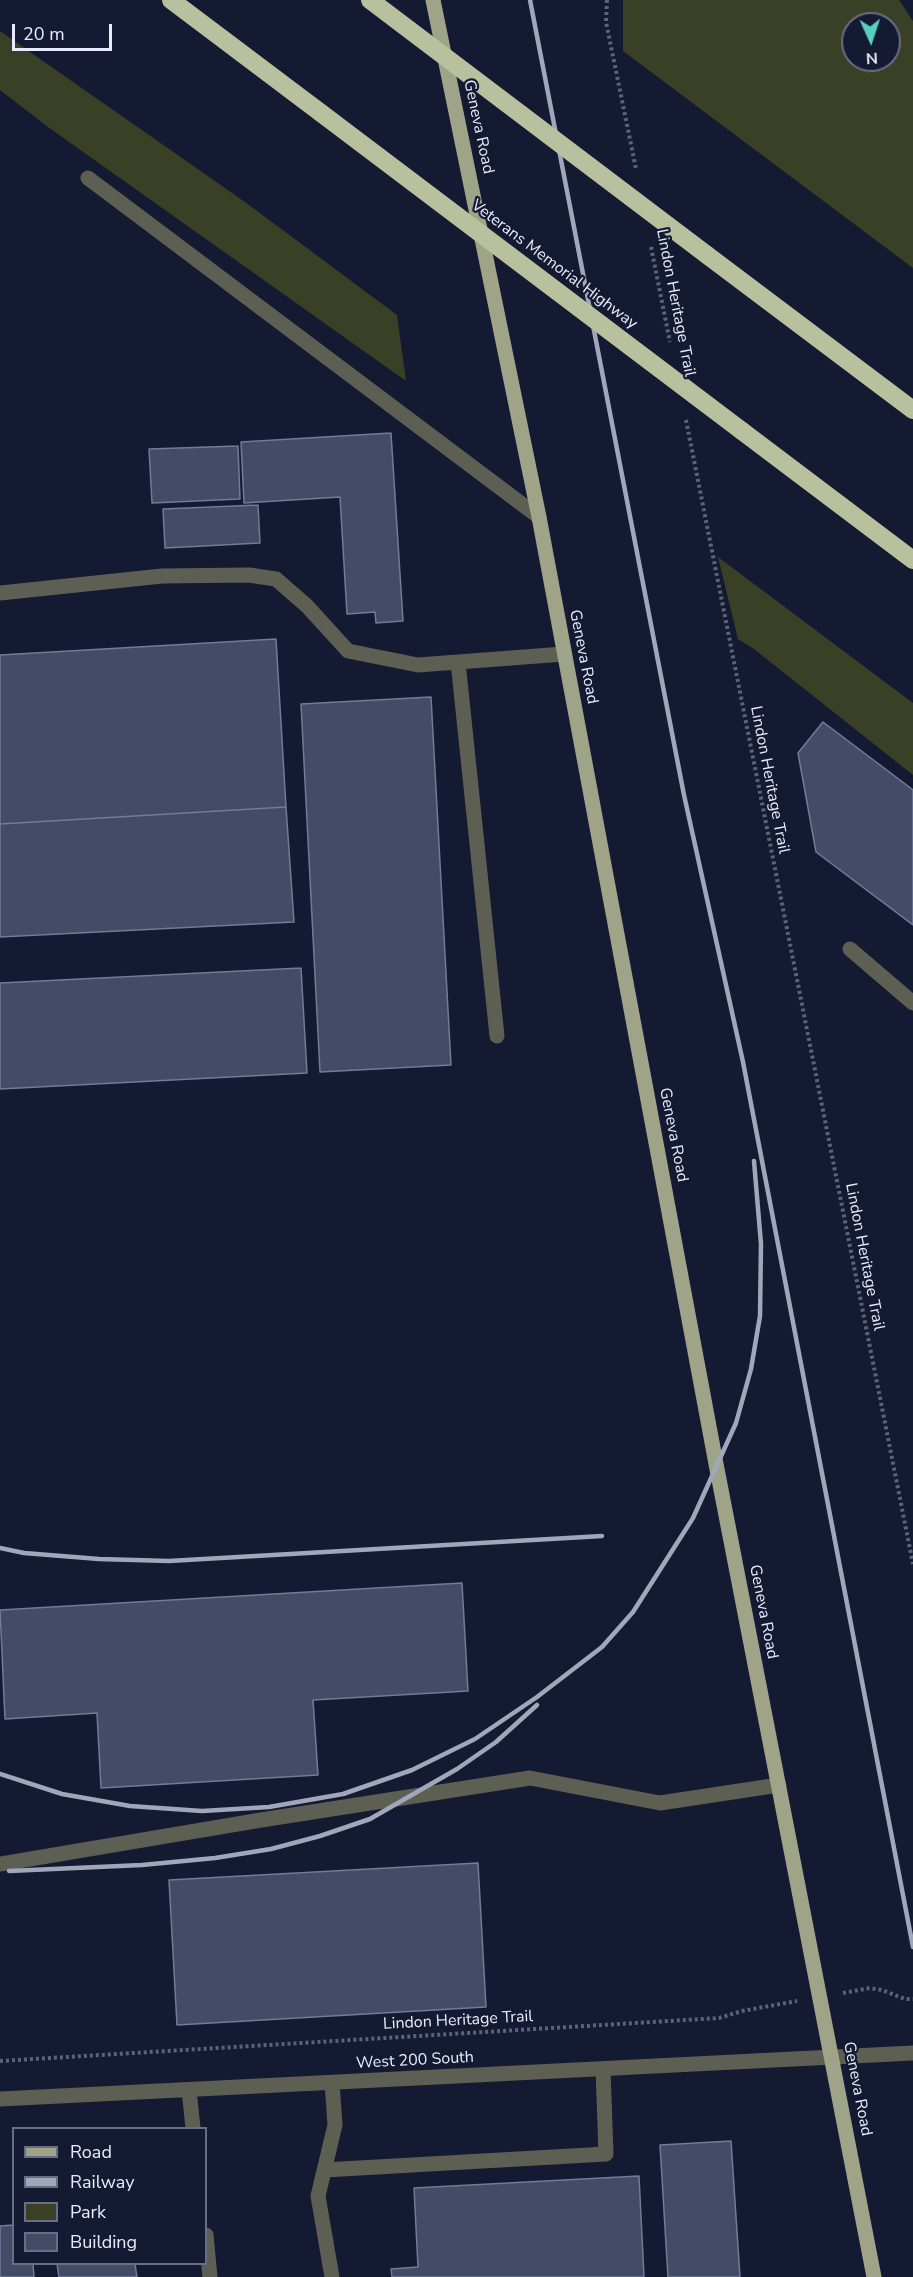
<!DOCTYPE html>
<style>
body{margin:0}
#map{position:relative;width:913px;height:2277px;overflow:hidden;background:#141a31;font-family:"Nunito Sans",sans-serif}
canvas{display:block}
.legend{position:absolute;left:12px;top:2127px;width:195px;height:138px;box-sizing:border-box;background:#141a31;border:2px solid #686e83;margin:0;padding:8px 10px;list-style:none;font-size:18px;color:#e6ecfd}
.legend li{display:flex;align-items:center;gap:12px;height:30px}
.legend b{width:30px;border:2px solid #686e83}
.north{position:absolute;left:841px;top:12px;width:60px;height:60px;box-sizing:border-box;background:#141a31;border:2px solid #686e83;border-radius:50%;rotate:177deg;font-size:16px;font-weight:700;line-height:24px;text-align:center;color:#e6ecfd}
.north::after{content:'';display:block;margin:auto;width:21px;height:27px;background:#58cebf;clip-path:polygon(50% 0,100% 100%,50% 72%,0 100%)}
.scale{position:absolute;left:12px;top:24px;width:100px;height:27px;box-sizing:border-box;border:3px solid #e6ecfd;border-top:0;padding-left:8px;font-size:18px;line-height:21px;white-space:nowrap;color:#e6ecfd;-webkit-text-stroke:4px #141a31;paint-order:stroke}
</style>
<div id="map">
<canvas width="913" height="2277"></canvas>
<ul class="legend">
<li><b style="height:8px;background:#9fa488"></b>Road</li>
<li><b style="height:8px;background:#a1a7ba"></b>Railway</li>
<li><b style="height:16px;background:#3a4026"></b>Park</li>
<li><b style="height:16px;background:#434b66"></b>Building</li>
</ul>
<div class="north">N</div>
<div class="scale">20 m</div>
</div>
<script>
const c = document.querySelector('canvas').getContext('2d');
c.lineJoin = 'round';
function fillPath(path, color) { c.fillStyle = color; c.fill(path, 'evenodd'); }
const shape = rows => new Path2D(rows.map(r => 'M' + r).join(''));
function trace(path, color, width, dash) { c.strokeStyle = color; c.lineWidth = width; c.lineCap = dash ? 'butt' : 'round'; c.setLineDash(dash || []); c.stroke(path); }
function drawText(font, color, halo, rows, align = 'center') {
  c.font = font + ' "Nunito Sans",sans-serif'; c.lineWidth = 4.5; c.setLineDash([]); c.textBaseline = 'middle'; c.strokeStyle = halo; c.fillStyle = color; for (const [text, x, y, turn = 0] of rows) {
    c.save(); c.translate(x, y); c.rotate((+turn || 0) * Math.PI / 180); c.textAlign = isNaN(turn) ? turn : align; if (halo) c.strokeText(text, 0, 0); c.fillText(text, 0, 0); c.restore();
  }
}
fillPath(shape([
 [623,0,899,0,913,21,913,268,623,51],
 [853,24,889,24,889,60,853,60],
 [0,31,245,202,397,315,406,381,48,127,0,90],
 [718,557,913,703,913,775,754,649,738,639]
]), '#3a4026');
const building = shape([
 [391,433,403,621,376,623,375,612,347,614,340,497,244,503,241,442,391,433],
 [238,446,240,499,152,503,149,449,238,446],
 [258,505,260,543,165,548,163,509,258,505],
 [276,639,286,807,0,824,0,655,276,639],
 [431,697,451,1065,320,1072,301,704,431,697],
 [823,722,913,790,913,925,816,852,798,753,823,722],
 [286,807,294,922,0,937,0,824,286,807],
 [301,968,307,1073,0,1089,0,983,301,968],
 [462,1583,468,1691,313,1700,318,1775,101,1788,97,1713,5,1719,0,1610,462,1583],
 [478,1863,486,2007,177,2025,169,1880,478,1863],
 [731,2141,740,2277,668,2277,660,2145,731,2141],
 [639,2176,644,2277,392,2277,391,2269,418,2267,414,2188,639,2176],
 [14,2225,14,2264,33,2264,34,2277,0,2277,0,2226,14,2225],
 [57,2264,135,2264,137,2277,59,2277,57,2264]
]);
fillPath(building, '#434b66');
trace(building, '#727b99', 1.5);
trace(shape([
 [607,0,606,22,636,169],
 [651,247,670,342],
 [686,420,913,1564],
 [843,1993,870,1988,882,1990,905,1999,913,1999],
 [0,2061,719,2018,742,2011,797,2001]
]), '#5c6277', 4, [3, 3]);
trace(shape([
 [88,178,539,517],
 [0,593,162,576,249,575,276,579,307,606,348,651,418,665,564,654],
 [458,662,497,1036],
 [850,949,913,1003],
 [0,1864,261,1820,530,1778,660,1803,779,1785],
 [189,2090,193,2128],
 [0,2099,913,2053],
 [324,2170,606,2154,603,2069],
 [206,2235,210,2277],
 [332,2277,318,2196,335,2125,332,2083]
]), '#5d5f52', 15);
trace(shape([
 [433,0,539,517,717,1469,874,2277]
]), '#9fa488', 15);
trace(shape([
 [171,0,321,113],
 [707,255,913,410],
 [742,431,913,560]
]), '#b9c09d', 18);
trace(shape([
 [530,0,684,795,743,1062,913,1947],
 [0,1548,24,1553,99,1559,169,1561,602,1536],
 [0,1774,62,1794,130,1806,202,1811,269,1807,343,1794,412,1770,475,1739,537,1697,602,1647,633,1612,693,1518,736,1423,751,1369,760,1316,761,1244,754,1161],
 [9,1871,142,1865,215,1858,271,1849,320,1836,370,1819,457,1769,496,1742,537,1705]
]), '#a1a7ba', 4.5);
trace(shape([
 [370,0,707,255],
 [321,113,742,431]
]), '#b9c09d', 18);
drawText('16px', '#e6ecfd', '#141a31', [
 ["Geneva Road",478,127,78],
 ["Veterans Memorial Highway",554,265,37],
 ["Lindon Heritage Trail",675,303,79],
 ["Geneva Road",583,657,79],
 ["Lindon Heritage Trail",769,780,79],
 ["Geneva Road",673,1135,79],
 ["Lindon Heritage Trail",864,1257,79],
 ["Geneva Road",763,1612,79],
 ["Lindon Heritage Trail",458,2021,-3],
 ["West 200 South",415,2061,-3],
 ["Geneva Road",857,2089,79]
]);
</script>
